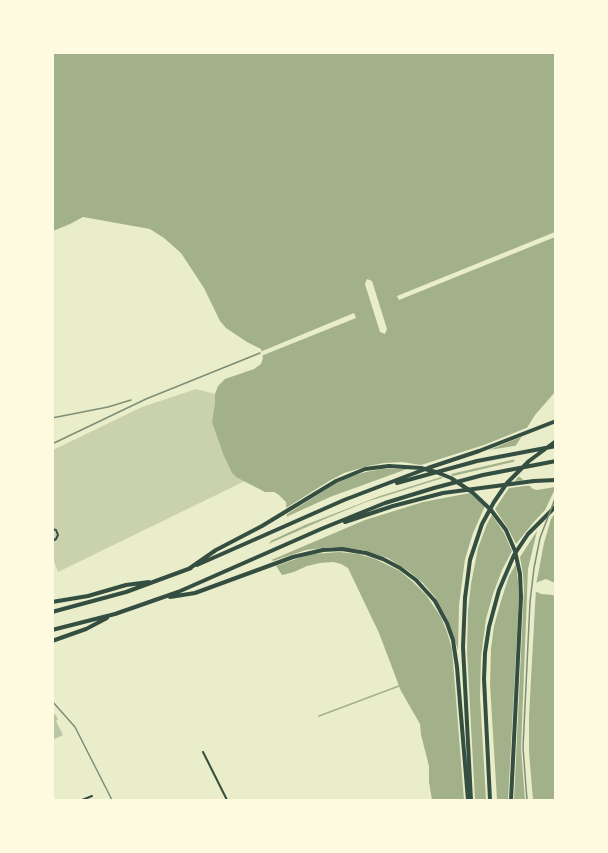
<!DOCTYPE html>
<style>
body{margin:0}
#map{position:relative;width:608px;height:853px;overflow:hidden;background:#e9edc9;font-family:Rubik,sans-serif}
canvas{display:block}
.frame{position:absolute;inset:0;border:54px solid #fefae0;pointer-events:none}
</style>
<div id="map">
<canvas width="608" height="853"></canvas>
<div class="frame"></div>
</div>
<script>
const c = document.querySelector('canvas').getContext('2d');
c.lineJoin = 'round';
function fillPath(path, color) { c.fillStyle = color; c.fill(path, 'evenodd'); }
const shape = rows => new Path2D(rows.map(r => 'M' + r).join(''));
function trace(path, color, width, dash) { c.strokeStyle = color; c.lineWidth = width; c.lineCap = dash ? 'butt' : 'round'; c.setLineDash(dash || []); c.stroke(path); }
fillPath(shape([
 [196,389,215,394,215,402,212,422,223,454,232,473,236,477,245,481,58,572,53,559,53,450,142,407]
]), '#cad2ad');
fillPath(shape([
 [53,53,555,53,555,392,535,415,515,447,513,454,516,469,520,477,533,489,537,490,555,487,555,583,546,579,533,584,535,591,541,594,553,595,555,597,555,800,432,800,429,782,429,766,421,735,420,724,401,691,379,633,348,568,341,564,333,562,320,563,307,566,294,572,282,575,271,558,268,545,287,518,286,502,279,495,274,492,265,492,236,477,232,473,223,454,212,422,215,402,215,394,218,386,225,379,254,369,261,364,263,358,261,349,247,342,226,328,220,321,204,288,181,253,164,238,150,229,83,217,70,224,53,231]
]), '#a3b18a');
fillPath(shape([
 [555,232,555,237,399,300,397,296],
 [367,279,372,281,387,329,385,334,380,332,365,284],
 [354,313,356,318,261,356,260,352],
 [531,426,526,435,489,450,520,445,517,448,516,459,451,474,453,476,517,461,523,476,518,477,515,481,527,480,533,485,509,488,495,509,509,530,516,544,533,523,545,510,555,489,555,513,551,519,544,543,536,585,535,586,536,588,529,716,529,752,533,800,525,800,521,749,528,569,537,531,520,557,523,574,524,589,514,800,508,800,519,597,518,581,516,564,509,576,501,601,494,626,491,649,490,684,497,800,486,800,480,696,481,657,486,619,493,594,502,570,512,551,504,533,492,515,487,524,478,548,471,584,468,611,467,651,475,800,464,800,452,649,447,632,441,617,426,595,414,583,400,571,375,559,358,554,339,552,314,554,299,558,273,567,270,562,306,550,332,547,363,550,388,558,410,572,423,583,435,597,448,620,458,650,459,605,465,559,473,533,485,506,470,493,423,502,365,520,269,561,268,559,266,545,325,519,366,502,443,478,441,477,380,496,305,525,266,543,284,518,330,497,407,469,382,469,366,472,349,477,335,484,284,516,283,510,329,481,344,473,368,466,384,463,402,462,421,465,484,445]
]), '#e9edc9');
trace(shape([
 [319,716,399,686]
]), '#a3b18a', 1.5);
fillPath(shape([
 [52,713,56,715,58,720,56,721,63,735,52,740]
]), '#bcc5a7');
trace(shape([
 [52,529,56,530,58,535,56,539,52,541],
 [203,752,227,800],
 [82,800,92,796]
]), '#344e41', 2);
trace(shape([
 [397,483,477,461,556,446],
 [345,522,393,506,443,493,534,481,556,480],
 [197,565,344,500,428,468,479,451,556,421],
 [190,568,216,550,262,526,336,481,365,469,389,466,421,468,436,472,451,478,472,492,491,510,506,530,515,551,520,574,521,597,511,800],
 [170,597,195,593,293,557,323,550,342,549,366,553,383,559,400,568,416,580,435,601,447,623,453,640,457,667,468,800],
 [52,602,88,596,126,585,149,582],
 [52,612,126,592,191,568],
 [52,630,115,614,178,592,321,529,385,503,434,488,483,475,556,461],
 [52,641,86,629,107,618],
 [471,800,463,647,465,598,470,560,482,524,494,502,507,483,529,461,556,441],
 [490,800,484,679,485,653,489,627,499,590,514,555,528,534,556,506]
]), '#344e41', 4);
trace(shape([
 [527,800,523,748,530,602,534,568,540,538,556,496]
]), '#7c8e77', 1.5);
trace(shape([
 [52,418,108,407,131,400],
 [52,444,146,399,260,353],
 [52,701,75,727,112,800]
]), '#7c8e77', 1.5);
</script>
